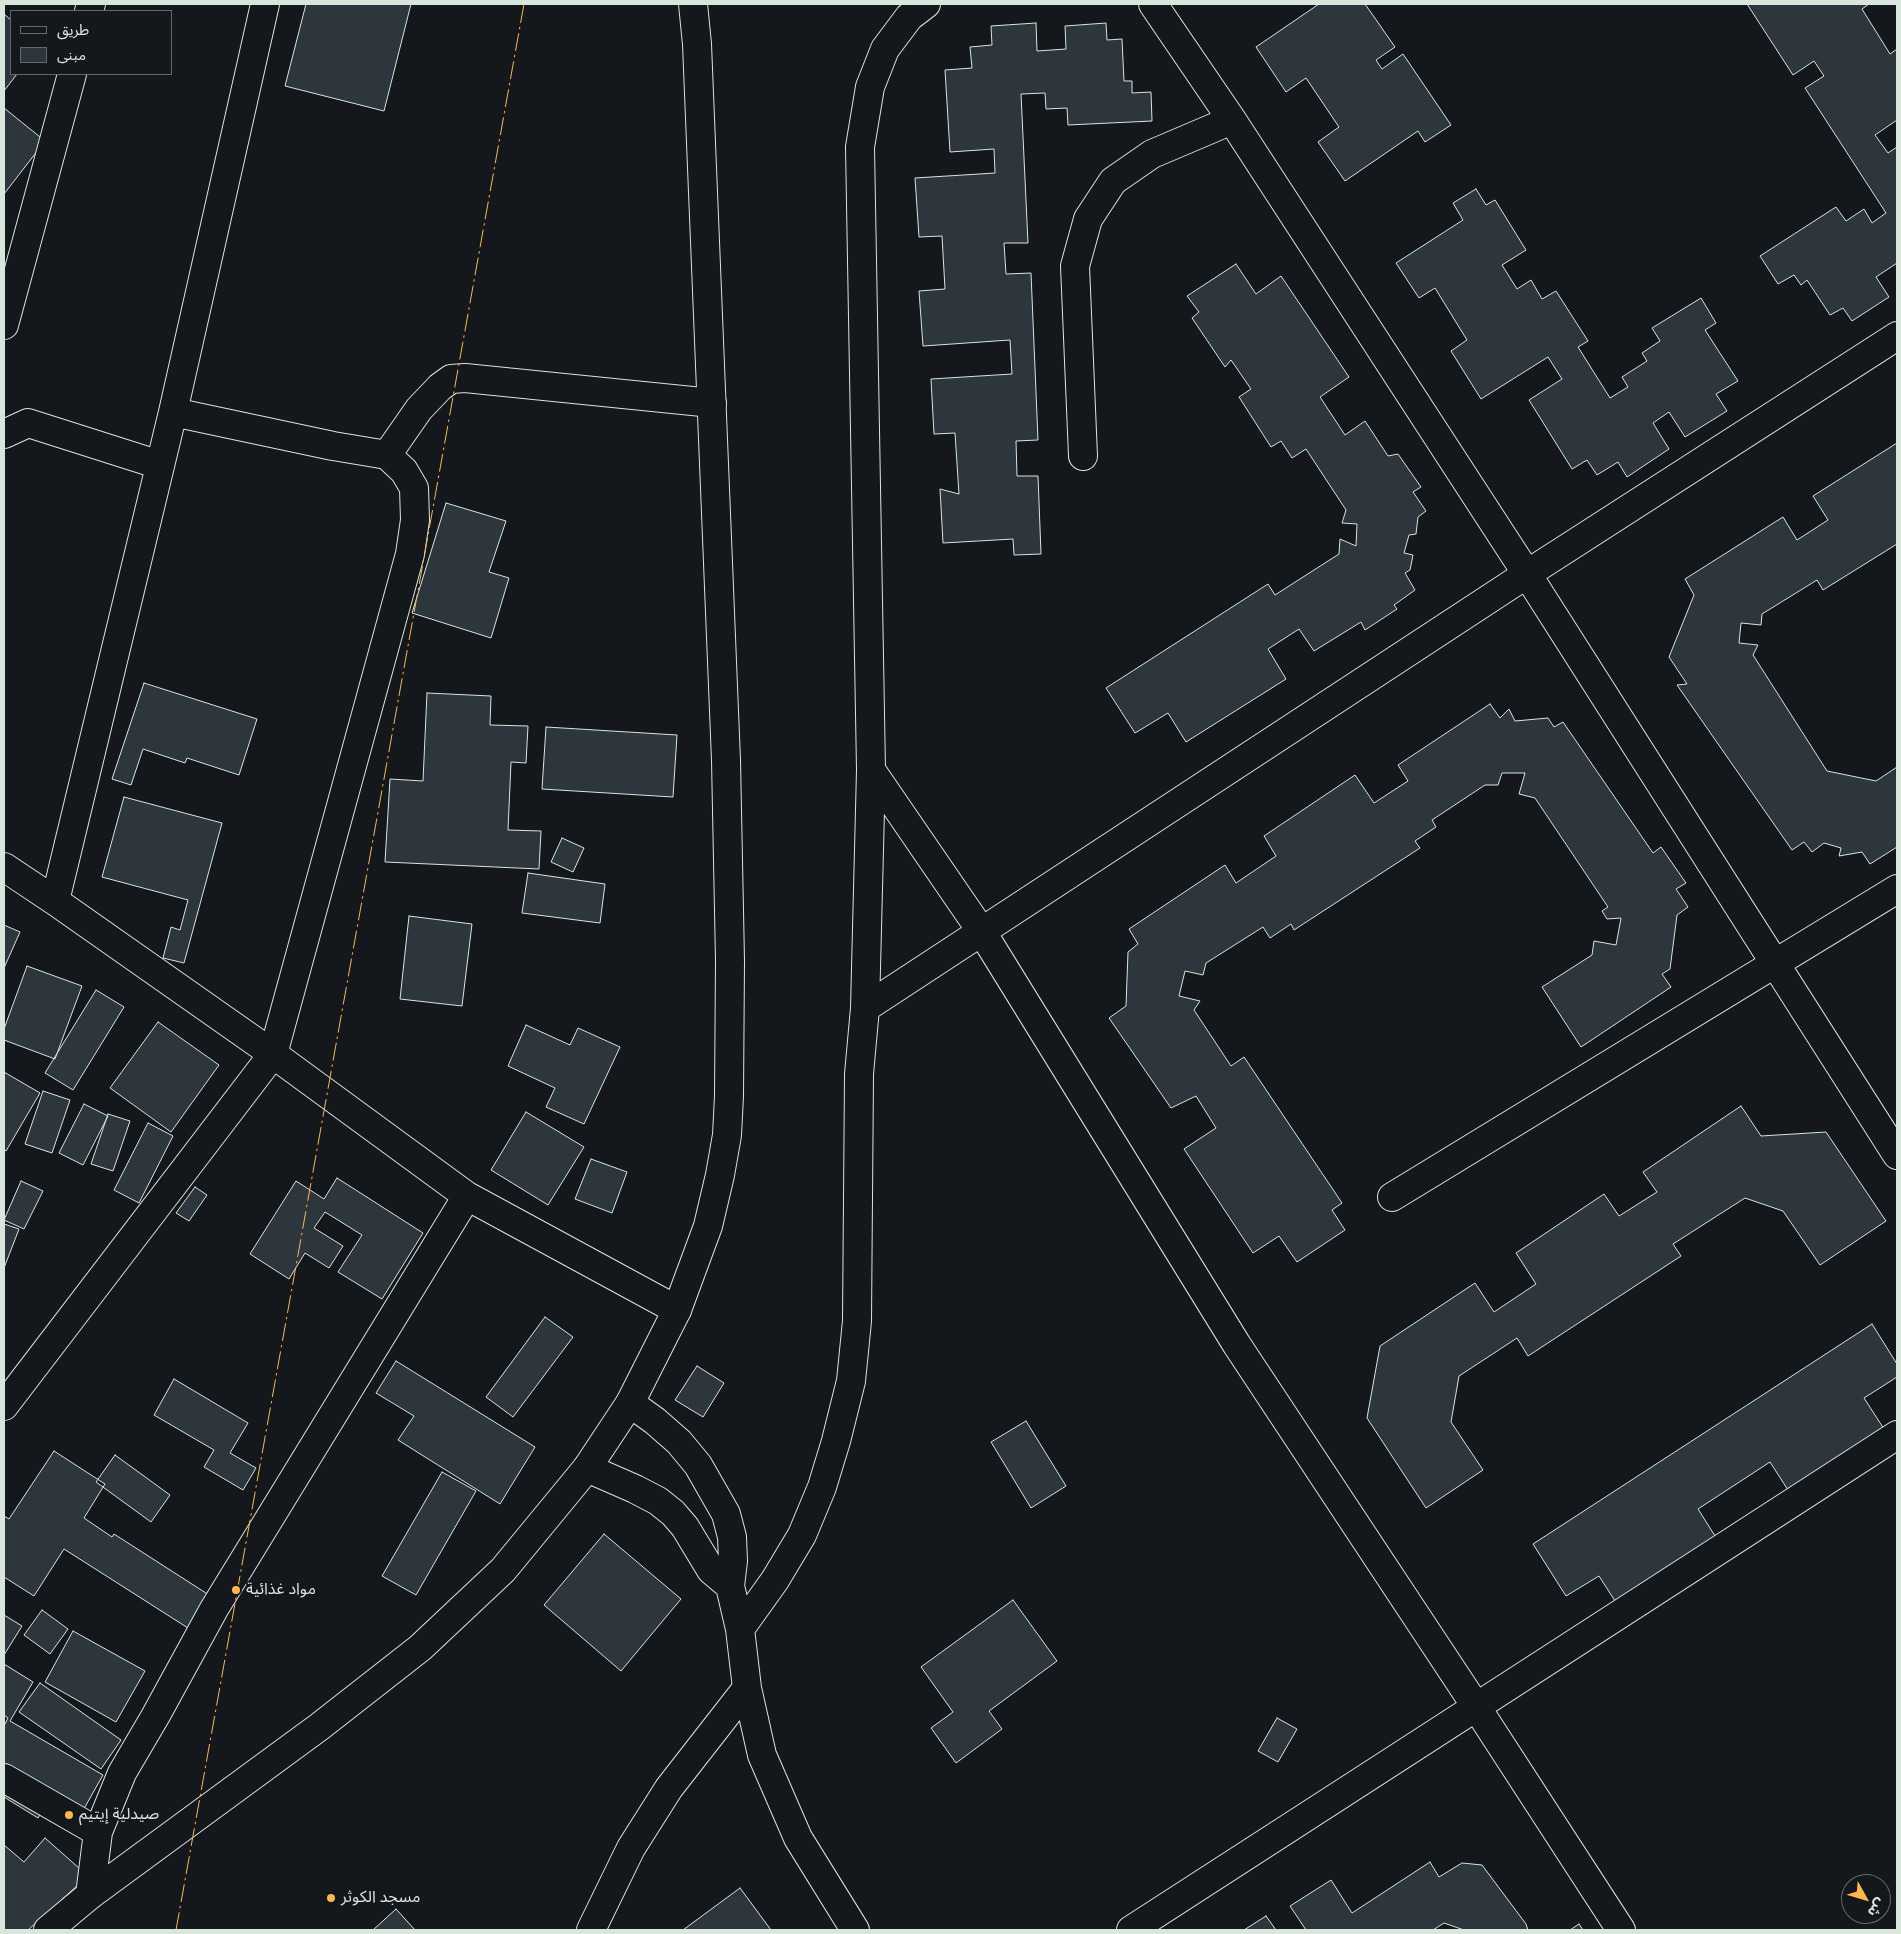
<!DOCTYPE html>
<meta charset="utf-8">
<style>
body{margin:0}
#map{position:relative;width:1901px;height:1934px;overflow:hidden;background:#14181c;font-family:Roboto,"Noto Sans Arabic",sans-serif}
canvas{display:block}
.frame{position:absolute;inset:0;border:5px solid #d8e6dc;pointer-events:none}
.legend{position:absolute;left:10px;top:10px;width:162px;height:65px;box-sizing:border-box;background:#14181c;border:1px solid #626a69;margin:0;padding:6px 9px;list-style:none;font-size:15px;color:#d8e6dc}
.legend li{display:flex;align-items:center;gap:10px;height:25px}
.legend b{width:25px;border:1px solid #626a69}
.north{position:absolute;left:1841px;top:1874px;width:50px;height:50px;box-sizing:border-box;background:#14181c;border:1px solid #626a69;border-radius:50%;rotate:129deg;font-size:14px;font-weight:700;line-height:20px;text-align:center;color:#d8e6dc}
.north::after{content:'';display:block;margin:auto;width:18px;height:22px;background:#ffb74d;clip-path:polygon(50% 0,100% 100%,50% 72%,0 100%)}
</style>
<div id="map">
<canvas width="1901" height="1934"></canvas>
<div class="frame"></div>
<ul class="legend">
<li><b style="height:6px;background:#14181c"></b>طريق</li>
<li><b style="height:14px;background:#2c363c"></b>مبنى</li>
</ul>
<div class="north">ش</div>
</div>
<script>
const c = document.querySelector('canvas').getContext('2d');
c.lineJoin = 'round';
function fillPath(path, color) { c.fillStyle = color; c.fill(path, 'evenodd'); }
const shape = rows => new Path2D(rows.map(r => 'M' + r).join(''));
function trace(path, color, width, dash) { c.strokeStyle = color; c.lineWidth = width; c.lineCap = dash ? 'butt' : 'round'; c.setLineDash(dash || []); c.stroke(path); }
function drawText(font, color, halo, rows, align = 'center') {
  c.font = font + ' Roboto,"Noto Sans Arabic",sans-serif'; c.lineWidth = 4; c.setLineDash([]); c.textBaseline = 'middle'; c.strokeStyle = halo; c.fillStyle = color; for (const [text, x, y, turn = 0] of rows) {
    c.save(); c.translate(x, y); c.rotate((+turn || 0) * Math.PI / 180); c.textAlign = isNaN(turn) ? turn : align; if (halo) c.strokeText(text, 0, 0); c.fillText(text, 0, 0); c.restore();
  }
}
const building = shape([
 [306,4,411,4,384,111,285,86,306,4],
 [1319,4,1365,4,1395,47,1376,60,1382,69,1403,54,1451,125,1425,142,1418,131,1345,181,1318,142,1339,127,1306,78,1286,92,1256,47,1319,4],
 [1747,4,1869,4,1862,9,1890,54,1897,49,1897,120,1875,135,1888,153,1897,147,1897,263,1876,277,1889,297,1852,321,1843,308,1830,315,1807,280,1801,285,1794,275,1778,284,1760,256,1836,207,1846,221,1864,209,1872,223,1886,213,1805,88,1824,76,1814,61,1793,75,1747,4],
 [4,14,11,20,11,74,17,74,4,91,4,14],
 [1036,23,1037,51,1066,49,1065,26,1106,23,1107,40,1122,39,1124,81,1132,81,1132,93,1151,92,1152,121,1068,125,1067,108,1046,109,1045,93,1021,94,1028,243,1004,243,1006,274,1031,273,1038,440,1016,441,1017,476,1038,476,1041,554,1014,555,1013,539,943,543,940,489,959,494,955,433,934,434,931,379,1012,374,1010,340,923,346,919,291,945,289,942,236,919,237,915,178,995,173,994,149,950,152,945,70,972,68,970,47,992,45,991,26,1036,23],
 [4,108,45,141,4,194,4,108],
 [1476,189,1486,205,1495,200,1526,250,1502,265,1517,289,1531,280,1542,299,1556,291,1588,341,1578,347,1610,398,1628,387,1622,377,1647,361,1642,353,1660,341,1652,328,1701,298,1716,323,1705,330,1738,381,1716,394,1727,411,1685,437,1669,412,1653,423,1669,449,1627,477,1618,462,1597,475,1587,460,1572,469,1529,400,1562,379,1548,357,1481,399,1451,351,1467,340,1435,288,1419,298,1396,263,1463,220,1453,203,1476,189],
 [1236,264,1256,294,1281,276,1349,377,1320,397,1345,435,1365,421,1388,456,1398,454,1421,487,1413,492,1426,511,1418,517,1416,534,1409,535,1404,553,1413,555,1410,570,1405,573,1415,590,1394,605,1397,609,1365,630,1361,622,1314,651,1299,629,1268,649,1286,679,1186,742,1168,713,1135,733,1106,688,1268,584,1275,595,1339,554,1340,539,1356,546,1357,524,1342,523,1346,510,1306,449,1292,458,1281,441,1271,447,1239,397,1251,389,1231,360,1225,367,1192,318,1199,312,1187,296,1236,264],
 [1897,443,1897,544,1823,590,1817,580,1762,614,1761,625,1741,623,1739,643,1758,645,1753,655,1827,771,1876,781,1897,767,1897,847,1870,864,1862,852,1839,856,1841,848,1824,843,1812,852,1804,842,1792,850,1677,685,1687,684,1669,657,1694,595,1685,579,1783,517,1797,540,1828,520,1813,496,1897,443],
 [446,503,506,521,489,572,509,578,491,638,412,613,446,503],
 [144,683,257,719,239,775,187,758,185,763,143,749,131,785,112,779,144,683],
 [427,693,491,696,490,725,528,726,526,763,511,762,508,830,541,831,539,869,385,862,390,779,423,781,427,693],
 [1490,704,1500,718,1509,709,1515,721,1548,718,1554,727,1563,722,1653,853,1661,847,1686,883,1676,889,1688,907,1677,915,1670,969,1662,974,1671,987,1581,1047,1542,987,1592,955,1594,941,1616,945,1621,918,1607,919,1602,911,1608,907,1535,798,1519,794,1525,773,1502,773,1498,785,1485,785,1432,820,1436,827,1415,841,1420,848,1294,930,1291,924,1270,938,1263,927,1206,963,1203,975,1185,971,1179,996,1200,1001,1194,1010,1231,1066,1244,1057,1342,1203,1332,1210,1345,1230,1297,1262,1279,1236,1253,1253,1184,1149,1216,1128,1196,1096,1171,1108,1109,1018,1126,1006,1128,952,1138,944,1129,929,1225,865,1236,883,1276,856,1264,836,1355,775,1374,803,1408,781,1398,765,1490,704],
 [546,727,677,735,673,797,542,789,546,727],
 [124,797,222,823,184,963,163,958,171,927,180,930,188,900,102,877,124,797],
 [562,838,584,848,573,872,551,862,562,838],
 [528,873,605,884,600,923,522,913,528,873],
 [409,916,472,924,462,1006,400,999,409,916],
 [4,925,20,932,4,968,4,925],
 [27,966,82,986,55,1059,4,1040,4,1029,27,966],
 [96,990,124,1007,73,1090,45,1073,96,990],
 [158,1022,219,1065,171,1132,110,1088,158,1022],
 [526,1025,570,1045,578,1028,620,1047,584,1124,546,1107,555,1088,508,1066,526,1025],
 [4,1072,40,1093,6,1151,4,1149,4,1072],
 [43,1091,70,1100,52,1153,25,1144,43,1091],
 [84,1104,108,1116,83,1165,59,1153,84,1104],
 [1741,1106,1761,1136,1826,1132,1886,1221,1820,1265,1783,1211,1745,1198,1673,1244,1681,1256,1528,1356,1517,1338,1459,1376,1451,1422,1483,1470,1426,1508,1367,1418,1380,1346,1475,1283,1494,1312,1536,1284,1516,1253,1604,1194,1619,1216,1657,1192,1643,1172,1741,1106],
 [526,1112,584,1147,548,1205,491,1170,526,1112],
 [108,1114,130,1121,113,1171,91,1164,108,1114],
 [148,1123,173,1136,139,1203,114,1190,148,1123],
 [591,1159,627,1172,612,1213,575,1199,591,1159],
 [337,1178,423,1233,382,1299,338,1272,362,1235,325,1212,314,1228,343,1246,329,1268,305,1253,289,1279,250,1254,296,1181,324,1199,337,1178],
 [21,1181,43,1191,24,1229,4,1220,21,1181],
 [195,1187,207,1195,189,1221,176,1213,195,1187],
 [4,1224,19,1229,4,1268,4,1224],
 [545,1317,573,1337,513,1417,486,1397,545,1317],
 [1872,1324,1897,1364,1897,1377,1864,1398,1884,1429,1788,1490,1770,1462,1698,1509,1717,1539,1617,1604,1599,1576,1566,1596,1533,1544,1872,1324],
 [396,1361,535,1447,500,1504,398,1440,414,1416,376,1393,396,1361],
 [697,1366,724,1383,703,1417,675,1400,697,1366],
 [174,1379,248,1423,230,1453,256,1468,243,1490,204,1467,214,1450,154,1415,174,1379],
 [1026,1421,1066,1486,1031,1508,991,1442,1026,1421],
 [54,1451,105,1484,84,1518,112,1537,114,1534,209,1595,188,1628,64,1549,34,1596,4,1577,4,1516,9,1519,54,1451],
 [115,1455,170,1495,151,1522,96,1482,115,1455],
 [442,1472,476,1491,416,1595,382,1576,442,1472],
 [604,1534,681,1599,621,1671,544,1605,604,1534],
 [1013,1600,1057,1661,989,1711,1002,1729,956,1763,931,1728,953,1712,921,1667,1013,1600],
 [42,1610,68,1629,50,1654,24,1635,42,1610],
 [4,1615,22,1626,4,1655,4,1615],
 [73,1631,145,1671,116,1722,45,1682,73,1631],
 [4,1664,33,1682,10,1721,103,1775,81,1814,51,1796,38,1818,4,1797,4,1726,8,1718,4,1715,4,1664],
 [40,1683,121,1740,101,1769,19,1712,40,1683],
 [1277,1718,1297,1729,1278,1762,1258,1751,1277,1718],
 [45,1838,88,1876,28,1930,4,1930,4,1845,24,1862,45,1838],
 [1430,1862,1439,1877,1462,1863,1482,1865,1526,1924,1528,1930,1464,1930,1444,1923,1433,1930,1306,1930,1290,1906,1331,1880,1352,1913,1430,1862],
 [740,1888,771,1930,683,1930,740,1888],
 [396,1909,415,1930,373,1930,396,1909],
 [1266,1916,1276,1930,1244,1930,1266,1916],
 [1579,1924,1583,1930,1570,1930,1579,1924]
]);
fillPath(building, '#2c363c');
trace(building, '#d8e6dc', 1);
const street = shape([
 [1153,4,1232,120,1527,574,1897,1155],
 [89,11,91,4],
 [4,325,72,74],
 [4,434,28,423,160,465],
 [387,455,419,409,440,387,451,379,465,378,712,403],
 [1083,456,1075,266,1088,219,1113,181,1152,154,1232,120],
 [871,770,982,932,1237,1345,1477,1708,1621,1930],
 [4,867,55,901,273,1054,467,1196,677,1310],
 [55,901,173,412,265,4],
 [865,1008,871,770,860,147,870,87,885,49,909,17,926,4],
 [1392,1197,1897,889],
 [630,1403,655,1421,679,1442,698,1465,726,1514,732,1537,733,1561,730,1586,740,1629,747,1688,762,1755,798,1838,855,1930],
 [4,1406,273,1054,410,554,415,520,414,488,404,471,387,455,333,446,173,412],
 [587,1468,635,1489,658,1501,673,1513,685,1527,711,1570,730,1586],
 [740,1629,775,1580,802,1535,822,1487,836,1441,851,1381,857,1321,859,1074,865,1008,1527,574,1897,336],
 [4,1778,98,1832],
 [90,1895,98,1832,122,1773,156,1715,214,1609,467,1196],
 [591,1930,631,1848,669,1788,747,1688],
 [1131,1930,1897,1435]
]);
const secondary = shape([
 [48,1930,90,1895,319,1727,420,1648,503,1570,587,1468,630,1403,677,1310,708,1226,720,1175,727,1135,729,1096,730,961,726,760,697,44,693,4]
]);
trace(street, '#d8e6dc', 30);
trace(secondary, '#d8e6dc', 30);
trace(street, '#14181c', 28);
trace(secondary, '#14181c', 28);
trace(shape([
 [176,1930,524,4]
]), '#ffb74d', 1, [18, 4, 2.5, 4]);
for (const [x, y, r, color] of [
 [236,1590,5,"#ffb74d"],
 [69,1815,5,"#ffb74d"],
 [331,1898,5,"#ffb74d"]
]) { const dot = new Path2D(); dot.arc(x, y, r, 0, 2 * Math.PI); c.fillStyle = color; c.fill(dot); trace(dot, '#14181c', 2); }
drawText('16px', '#d8e6dc', '#14181c', [
 ["مواد غذائية",246,1590],
 ["صيدلية إيتيم",79,1815],
 ["مسجد الكوثر",341,1898]
], 'left');
</script>
